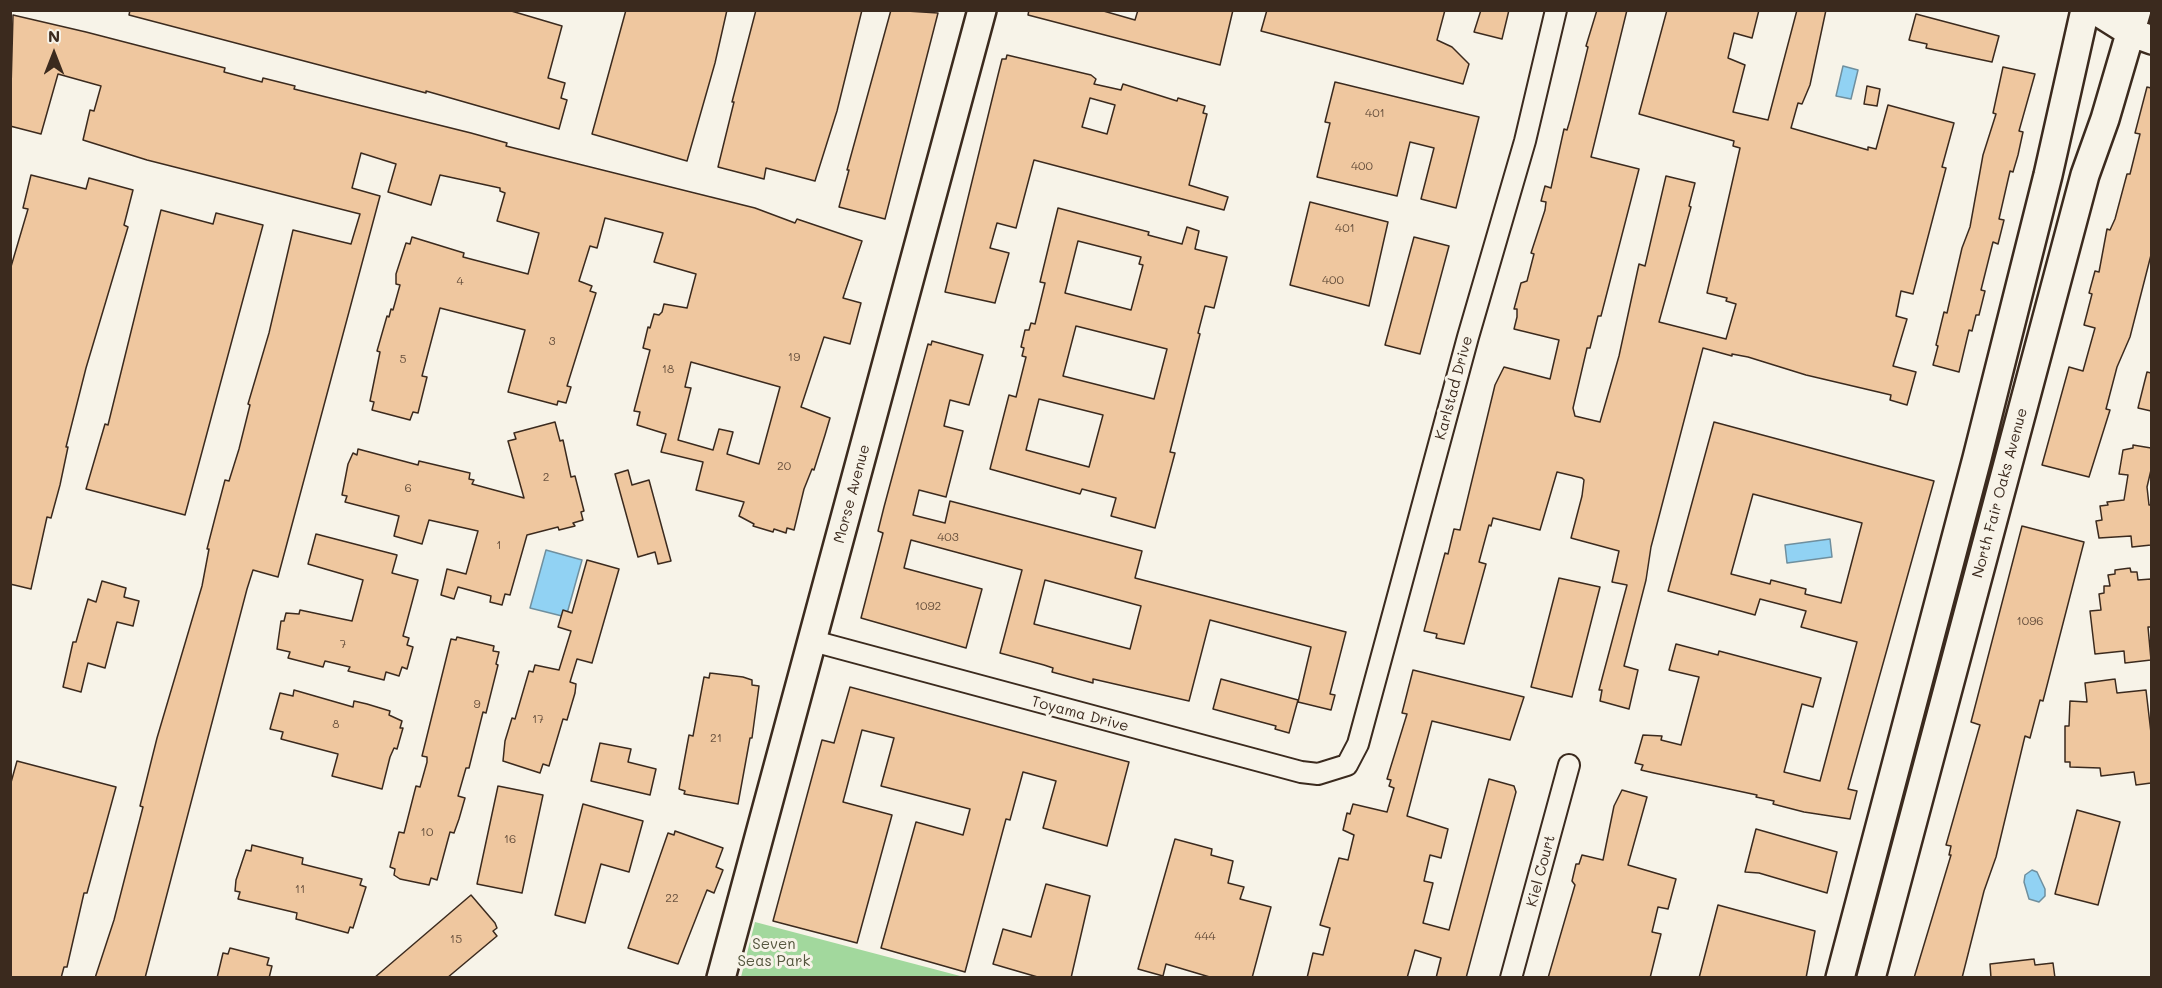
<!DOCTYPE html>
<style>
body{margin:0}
#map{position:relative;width:2162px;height:988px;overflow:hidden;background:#f7f3e8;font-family:Mali,sans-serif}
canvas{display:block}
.frame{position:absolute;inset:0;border:12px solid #3b2a1e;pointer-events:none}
.north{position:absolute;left:24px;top:24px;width:60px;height:60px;-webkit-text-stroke:4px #f7f3e8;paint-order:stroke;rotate:0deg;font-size:16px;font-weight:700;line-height:24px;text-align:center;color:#3b2a1e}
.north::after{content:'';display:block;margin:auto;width:21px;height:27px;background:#3b2a1e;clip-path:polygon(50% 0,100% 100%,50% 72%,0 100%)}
</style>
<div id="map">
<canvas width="2162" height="988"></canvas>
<div class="frame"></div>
<div class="north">N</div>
</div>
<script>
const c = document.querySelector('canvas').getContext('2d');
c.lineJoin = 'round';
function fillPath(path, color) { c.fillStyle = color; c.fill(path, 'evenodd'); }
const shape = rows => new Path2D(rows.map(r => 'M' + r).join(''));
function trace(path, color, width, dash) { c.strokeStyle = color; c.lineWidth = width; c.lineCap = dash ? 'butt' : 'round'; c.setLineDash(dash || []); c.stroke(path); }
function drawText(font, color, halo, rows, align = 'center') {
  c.font = font + ' Mali,sans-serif'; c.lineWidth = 6; c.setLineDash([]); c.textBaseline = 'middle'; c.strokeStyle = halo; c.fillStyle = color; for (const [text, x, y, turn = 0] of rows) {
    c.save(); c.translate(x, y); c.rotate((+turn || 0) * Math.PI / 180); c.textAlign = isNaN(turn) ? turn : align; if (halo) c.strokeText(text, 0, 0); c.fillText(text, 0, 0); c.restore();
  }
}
fillPath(shape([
 [755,922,964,977,741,977]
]), '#a2d89d');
const water = shape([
 [1843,66,1858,70,1851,99,1836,96,1843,66],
 [1830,539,1832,557,1787,563,1785,545,1830,539],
 [546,550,582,560,566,617,530,608,546,550],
 [2032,870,2037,872,2045,889,2045,896,2039,902,2029,899,2024,882,2025,875,2032,870]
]);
fillPath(water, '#91d2f3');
trace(water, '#6f8f9e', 1.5);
const building = shape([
 [130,10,508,10,562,26,548,78,565,83,561,98,567,100,559,129,426,91,426,93,129,15,130,10],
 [626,10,727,10,715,63,687,161,592,134,626,10],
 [756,10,862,10,837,111,815,181,766,168,764,179,718,167,734,102,732,102,756,10],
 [891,10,938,13,885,219,839,207,849,170,847,170,891,10],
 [1029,10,1100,10,1135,20,1138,10,1233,10,1220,65,1028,15,1029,10],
 [1267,10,1445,10,1437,40,1452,47,1469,64,1463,84,1261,31,1267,10],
 [1481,10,1509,10,1502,39,1474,32,1481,10],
 [1597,10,1627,10,1591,157,1639,169,1601,316,1598,316,1590,348,1587,348,1573,408,1575,416,1600,422,1619,356,1639,264,1645,266,1666,176,1695,183,1689,206,1691,207,1659,322,1726,339,1736,304,1726,301,1727,298,1707,293,1740,148,1733,146,1734,141,1639,114,1667,10,1759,10,1752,38,1734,33,1728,58,1745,65,1733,112,1768,120,1797,10,1826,10,1810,85,1802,104,1798,103,1791,128,1868,150,1868,147,1876,149,1888,105,1954,123,1942,167,1946,168,1913,294,1901,291,1896,316,1907,319,1893,366,1916,372,1907,405,1890,400,1891,395,1806,375,1748,357,1732,354,1732,356,1703,348,1651,547,1646,580,1624,666,1638,670,1629,709,1600,701,1602,690,1599,690,1627,585,1612,582,1619,551,1571,538,1582,496,1584,480,1582,478,1557,472,1540,530,1493,518,1491,526,1489,525,1479,562,1486,564,1464,644,1436,638,1437,634,1424,631,1445,553,1448,554,1454,529,1460,530,1495,385,1504,367,1550,379,1559,340,1514,329,1517,317,1517,309,1514,309,1521,283,1527,281,1534,254,1531,253,1545,210,1546,202,1541,201,1545,186,1551,188,1564,129,1567,130,1570,120,1588,47,1586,46,1597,10],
 [1916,14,1999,36,1992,62,1926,48,1927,44,1909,40,1916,14],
 [13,15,86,32,225,68,224,72,262,82,263,78,295,86,294,89,471,133,507,143,506,146,755,208,795,223,797,219,862,241,843,298,861,303,850,344,824,337,801,407,830,418,825,435,814,470,812,469,804,489,794,530,787,528,786,533,774,529,773,532,753,526,754,524,739,516,744,502,696,490,703,462,661,452,666,434,637,425,640,412,634,411,650,350,643,348,648,327,650,328,654,314,659,315,662,312,664,304,687,308,696,274,654,262,663,233,605,218,597,248,590,246,579,281,592,286,590,291,596,293,567,386,571,387,566,403,558,401,557,405,508,392,525,330,440,308,422,376,427,377,418,413,413,412,410,420,372,410,374,402,370,401,380,352,377,351,387,316,389,317,391,309,393,310,400,285,396,284,396,274,406,243,410,244,412,237,464,253,463,257,528,274,539,233,497,221,505,193,500,191,500,188,440,175,431,205,388,192,396,164,361,153,352,188,380,196,278,577,253,570,247,589,145,978,95,978,114,920,143,807,140,806,157,738,202,586,209,549,207,549,216,514,225,480,229,481,239,449,250,405,248,404,269,333,293,230,351,244,360,214,147,160,83,140,90,110,94,111,101,86,58,74,41,134,10,126,13,15],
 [691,362,780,387,759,464,727,454,733,432,719,429,713,450,678,440,691,388,685,387,691,362],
 [1007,55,1091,75,1096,79,1094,84,1121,90,1123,84,1177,101,1178,98,1205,106,1203,113,1207,114,1189,185,1228,197,1224,210,1034,160,1016,228,997,223,990,248,1009,253,995,303,945,292,998,75,1002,59,1006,59,1007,55],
 [1090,98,1115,105,1107,134,1082,127,1090,98],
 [2003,67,2035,74,2019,131,2023,132,2018,155,2013,172,2010,171,1999,219,2004,220,1998,244,1993,242,1981,290,1985,291,1979,315,1976,315,1972,331,1969,330,1959,372,1933,365,1938,346,1936,345,1944,312,1947,313,1962,248,1970,227,1983,155,1996,114,1993,113,2003,67],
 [1335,82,1479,117,1456,208,1421,199,1434,148,1410,142,1397,196,1317,177,1330,123,1325,122,1335,82],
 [1867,86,1880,89,1877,106,1864,104,1867,86],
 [2147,87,2151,88,2151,255,2130,337,2117,367,2106,409,2110,410,2089,477,2042,465,2069,367,2083,371,2088,353,2095,328,2084,325,2092,294,2089,293,2095,271,2099,272,2107,229,2110,230,2115,219,2127,174,2130,174,2140,134,2135,133,2147,87],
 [31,175,86,189,89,178,133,190,124,225,128,227,86,368,66,447,68,447,60,485,51,518,47,517,31,589,10,584,10,270,28,209,23,208,31,175],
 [1310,202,1388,222,1369,306,1290,285,1310,202],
 [1058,208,1149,232,1148,235,1182,244,1187,227,1199,231,1195,249,1227,257,1214,308,1205,306,1198,333,1200,334,1170,452,1175,453,1155,528,1111,516,1116,498,1082,489,1080,494,990,469,1009,395,1016,397,1026,357,1022,356,1024,348,1021,347,1025,330,1029,330,1031,323,1035,324,1045,283,1040,282,1058,208],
 [1078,241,1141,257,1139,264,1143,265,1131,310,1065,293,1078,241],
 [1076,326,1167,349,1154,399,1063,376,1076,326],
 [1039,399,1103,415,1089,467,1026,450,1039,399],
 [161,210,213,224,216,213,263,225,185,515,86,489,105,424,108,425,161,210],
 [1414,237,1449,246,1420,354,1385,345,1414,237],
 [932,341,983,355,969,405,950,400,944,426,963,431,946,497,919,490,913,515,945,523,950,501,1096,539,1142,551,1135,578,1346,632,1330,694,1335,695,1331,710,1298,702,1311,647,1210,620,1189,701,1093,679,1093,683,1052,672,1053,668,1044,665,1000,653,1022,570,911,540,904,568,982,589,966,648,861,618,883,533,878,531,884,507,928,344,931,345,932,341],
 [1045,580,1141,606,1130,649,1034,624,1045,580],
 [2147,372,2151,373,2151,411,2138,408,2147,372],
 [555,422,560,441,563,440,571,477,575,476,584,511,581,512,583,520,573,523,575,526,559,530,558,527,527,535,510,595,505,594,502,605,490,602,491,596,458,587,454,599,441,595,447,569,466,574,478,531,429,520,422,544,394,536,399,516,345,502,347,496,342,495,348,464,353,453,357,455,358,449,418,465,419,461,470,473,469,479,474,480,472,484,524,498,508,441,516,439,514,433,555,422],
 [1714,422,1934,481,1848,789,1857,791,1850,819,1804,812,1773,804,1774,801,1756,797,1757,795,1654,773,1641,770,1643,765,1635,763,1643,735,1662,736,1661,740,1681,745,1699,677,1669,670,1676,644,1718,655,1719,651,1821,678,1813,707,1802,704,1784,772,1820,781,1857,642,1801,627,1806,611,1760,599,1755,615,1668,591,1714,422],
 [1753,494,1862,523,1841,603,1805,594,1806,589,1771,580,1770,584,1731,574,1753,494],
 [2133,445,2151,448,2151,470,2147,487,2149,505,2151,505,2151,545,2132,547,2131,536,2099,538,2096,521,2102,520,2100,506,2108,505,2107,502,2124,500,2128,475,2119,474,2123,450,2133,448,2133,445],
 [628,470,632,485,649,480,671,561,658,564,655,552,638,557,615,474,628,470],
 [2022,526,2084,542,2043,701,2040,700,2030,738,2025,736,1996,857,1984,891,1962,978,1914,978,1951,855,1949,855,1951,846,1946,845,1980,725,1971,722,2022,526],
 [316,534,397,555,392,573,418,580,403,636,409,638,407,645,413,647,407,669,402,667,399,676,386,672,384,680,348,671,350,667,325,661,323,667,288,658,290,652,277,649,281,621,284,621,286,613,299,614,300,610,352,621,363,580,308,564,316,534],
 [587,560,619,569,592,663,577,659,570,682,576,684,575,693,567,720,563,719,549,766,543,764,540,773,503,761,505,741,512,718,515,719,529,671,533,672,535,665,559,670,571,631,558,627,563,610,572,613,587,560],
 [2130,568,2131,572,2137,572,2138,580,2151,579,2151,627,2148,627,2151,660,2125,663,2124,651,2095,654,2090,611,2101,610,2099,594,2104,593,2104,586,2110,586,2108,575,2115,574,2115,570,2130,568],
 [1559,578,1600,587,1572,697,1531,687,1559,578],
 [102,581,126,588,124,597,139,601,133,626,117,622,105,668,88,663,81,692,63,687,73,642,76,642,88,599,96,602,102,581],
 [457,637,494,646,493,651,499,652,496,664,498,665,486,713,483,712,469,768,466,768,458,796,465,798,459,819,454,833,450,832,437,880,431,878,429,885,400,879,394,875,395,869,390,867,399,832,404,833,416,786,420,787,427,762,427,757,422,756,451,639,456,640,457,637],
 [1413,670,1524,697,1510,740,1432,721,1407,816,1448,829,1441,858,1430,855,1424,881,1433,883,1423,923,1449,930,1489,779,1514,786,1516,792,1466,978,1436,978,1441,958,1415,950,1407,978,1307,978,1313,953,1323,955,1330,928,1320,925,1339,858,1348,860,1354,835,1343,830,1347,813,1350,814,1353,804,1387,812,1394,788,1389,786,1391,780,1387,779,1407,714,1402,713,1413,670],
 [710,673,743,677,752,680,752,685,759,686,752,738,750,738,738,804,684,794,685,791,679,789,689,735,693,736,704,677,709,678,710,673],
 [1221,679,1298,700,1289,733,1275,729,1276,726,1213,709,1221,679],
 [2115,679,2117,693,2146,690,2151,733,2151,783,2136,785,2134,772,2101,776,2100,768,2070,767,2070,762,2065,762,2065,726,2069,726,2070,701,2087,702,2085,683,2115,679],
 [850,687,1129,762,1107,846,1043,828,1056,781,1023,772,1010,820,1006,819,965,972,881,948,916,822,963,835,970,809,881,786,894,738,862,730,843,802,892,815,857,943,773,921,822,740,834,743,850,687],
 [294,690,353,707,354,701,367,704,390,711,389,715,402,721,400,728,403,728,397,749,394,748,390,757,382,789,332,776,338,754,281,739,283,732,270,729,280,693,293,696,294,690],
 [600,743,631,749,628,762,656,769,650,795,591,781,600,743],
 [17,761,116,787,87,893,84,893,67,967,64,967,61,978,10,978,10,786,17,761],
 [498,786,543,795,522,893,477,884,498,786],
 [1622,790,1647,797,1628,865,1676,879,1668,909,1658,907,1652,932,1661,934,1650,978,1548,978,1575,885,1572,881,1576,864,1579,864,1582,855,1603,860,1614,806,1622,790],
 [583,804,643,821,629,872,601,864,585,923,555,915,583,804],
 [2077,810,2120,822,2098,905,2055,894,2077,810],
 [1756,829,1837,852,1827,893,1759,873,1745,872,1756,829],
 [675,831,723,848,716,867,723,870,714,893,707,890,678,964,628,948,668,833,674,835,675,831],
 [1175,839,1212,849,1211,855,1233,861,1228,883,1244,887,1240,899,1271,907,1252,978,1213,978,1166,964,1163,976,1138,969,1175,839],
 [252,845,303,858,302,864,362,879,360,885,366,887,353,928,350,927,348,933,296,919,297,913,238,899,240,892,235,891,236,880,246,850,251,851,252,845],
 [1046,884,1090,896,1071,978,1041,978,993,964,1003,929,1031,937,1046,884],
 [471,895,495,923,497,928,493,931,497,936,447,978,374,978,471,895],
 [1718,905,1815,931,1806,978,1699,978,1718,905],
 [230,948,269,958,267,965,272,966,269,978,217,978,223,953,228,954,230,948],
 [2034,959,2035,965,2053,963,2055,978,1991,978,1990,964,2034,959]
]);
fillPath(building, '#efc79f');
trace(building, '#3b2a1e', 1.5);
const street = shape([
 [813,641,1301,772,1318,774,1347,765,1358,744,1468,337,1525,141,1556,10],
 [1511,978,1569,765]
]);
const secondary = shape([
 [2095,10,2130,32,2152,40],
 [721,978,982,10],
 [1840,978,1977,458,2048,175,2085,10],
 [1871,978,2085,175,2105,119,2137,10]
]);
trace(street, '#3b2a1e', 24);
trace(secondary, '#3b2a1e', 32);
trace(street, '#f7f3e8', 20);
trace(secondary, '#f7f3e8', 27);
drawText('12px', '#68513e', null, [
 ["401",1375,113],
 ["400",1362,166],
 ["401",1345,228],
 ["400",1333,280],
 ["4",460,281],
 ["3",552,341],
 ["19",794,357],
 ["5",403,359],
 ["18",668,369],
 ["20",784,466],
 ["2",546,477],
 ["6",408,488],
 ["403",948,537],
 ["1",499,545],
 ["1092",928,606],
 ["1096",2030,621],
 ["7",343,644],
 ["9",477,704],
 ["17",538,719],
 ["8",336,724],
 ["21",716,738],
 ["10",427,832],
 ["16",510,839],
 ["11",300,889],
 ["22",672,898],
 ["444",1205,936],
 ["15",456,939]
]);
drawText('15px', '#3b2a1e', '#f7f3e8', [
 ["Karlstad Drive",1454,388,-75],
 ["North Fair Oaks Avenue",2000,493,-75],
 ["Morse Avenue",852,494,-75],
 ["Toyama Drive",1080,714,15],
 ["Kiel Court",1541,871,-75]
]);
drawText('15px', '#55563e', '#f7f3e8', [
 ["Seven",774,944],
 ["Seas Park",774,961]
]);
</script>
